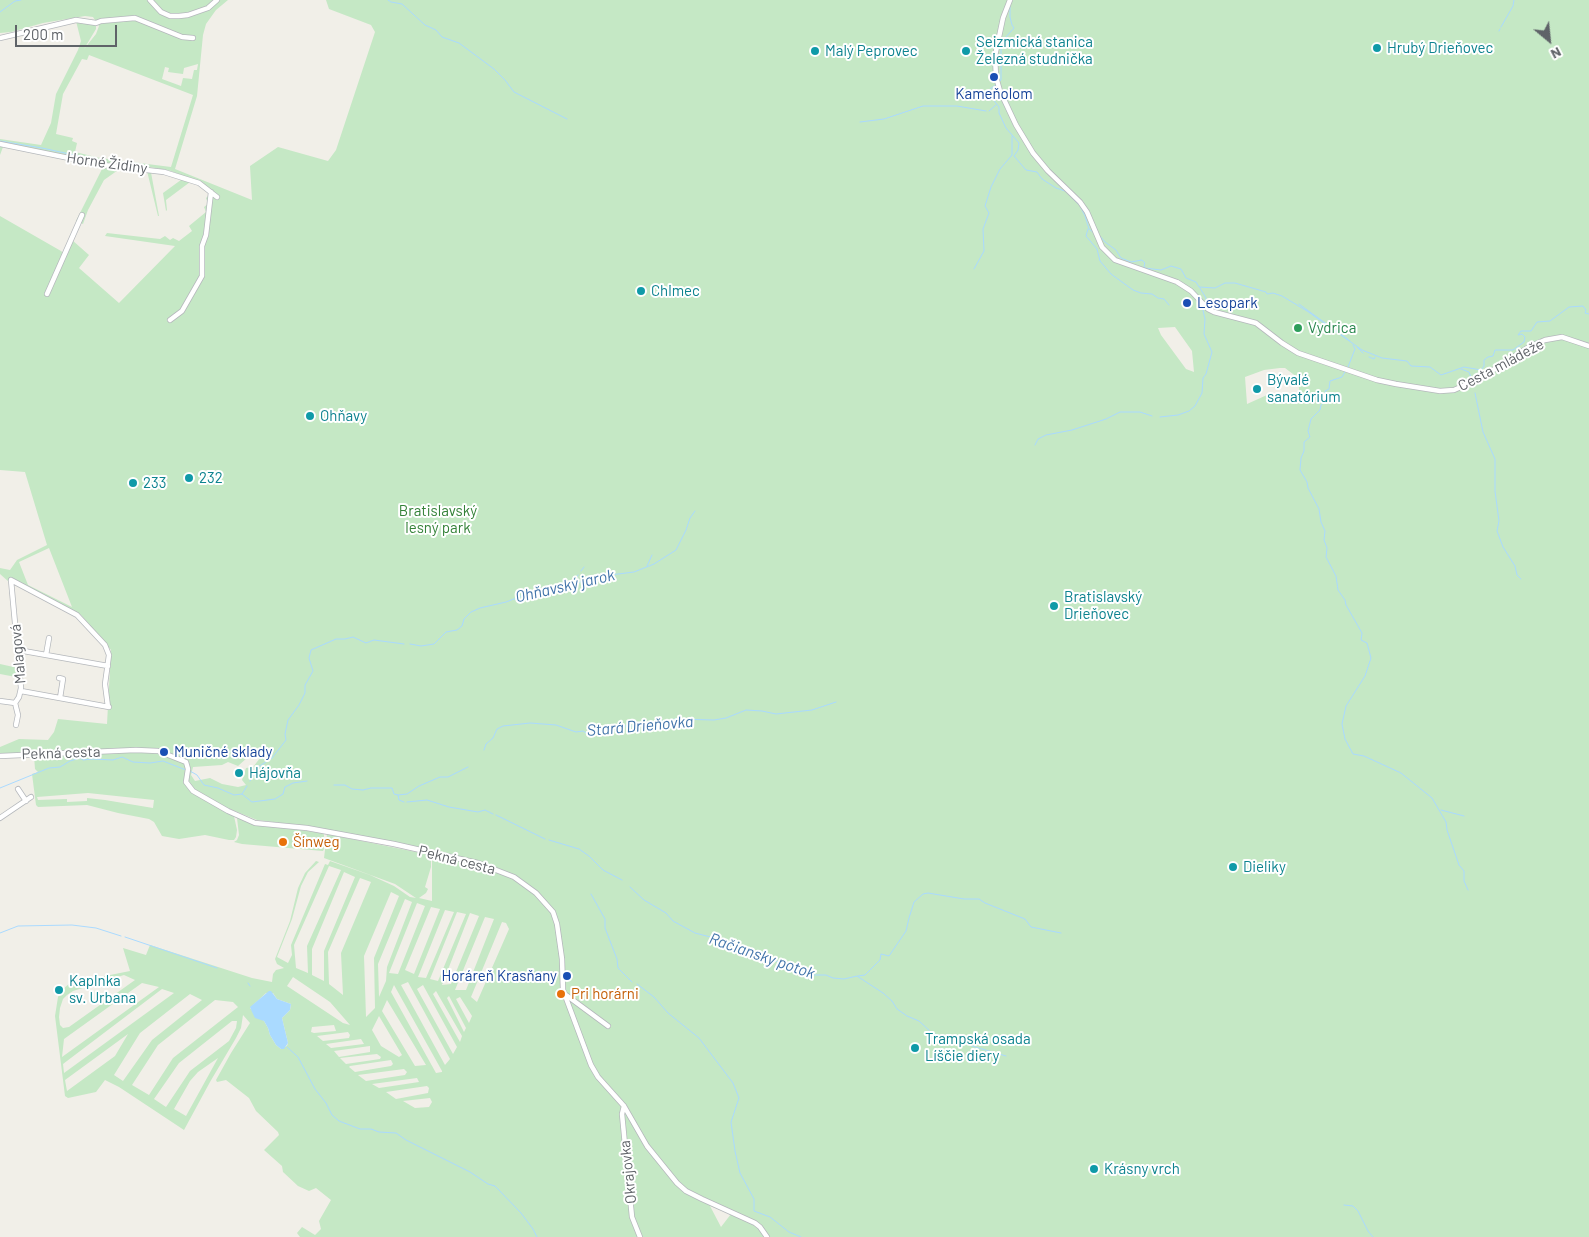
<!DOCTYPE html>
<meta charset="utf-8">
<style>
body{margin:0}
#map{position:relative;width:1589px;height:1237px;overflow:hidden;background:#f1efe8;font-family:Barlow,sans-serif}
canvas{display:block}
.north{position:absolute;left:1524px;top:15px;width:50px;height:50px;-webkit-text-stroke:4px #fff;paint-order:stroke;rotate:152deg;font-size:14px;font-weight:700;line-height:20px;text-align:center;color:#5f6368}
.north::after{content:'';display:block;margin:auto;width:18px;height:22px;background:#5f6368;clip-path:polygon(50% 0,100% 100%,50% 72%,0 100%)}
.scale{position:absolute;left:15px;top:25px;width:102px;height:22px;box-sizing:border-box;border:2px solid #5f6368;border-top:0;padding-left:6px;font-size:15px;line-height:18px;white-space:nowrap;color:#5f6368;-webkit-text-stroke:4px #fff;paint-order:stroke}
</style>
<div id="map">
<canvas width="1589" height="1237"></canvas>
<div class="north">N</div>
<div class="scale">200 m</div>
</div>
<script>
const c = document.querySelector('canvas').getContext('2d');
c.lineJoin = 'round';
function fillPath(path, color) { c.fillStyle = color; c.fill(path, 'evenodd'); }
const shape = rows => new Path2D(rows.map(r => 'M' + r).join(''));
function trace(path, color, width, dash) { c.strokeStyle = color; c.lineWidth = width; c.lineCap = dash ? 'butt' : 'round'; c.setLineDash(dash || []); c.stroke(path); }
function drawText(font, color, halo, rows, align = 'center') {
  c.font = font + ' Barlow,sans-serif'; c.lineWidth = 4; c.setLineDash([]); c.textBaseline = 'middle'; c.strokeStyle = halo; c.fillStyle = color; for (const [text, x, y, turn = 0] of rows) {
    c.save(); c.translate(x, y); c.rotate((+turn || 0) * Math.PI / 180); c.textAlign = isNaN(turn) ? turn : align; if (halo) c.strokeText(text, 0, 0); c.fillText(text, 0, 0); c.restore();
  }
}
fillPath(shape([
 [0,0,228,0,216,10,206,24,203,35,197,96,175,169,252,200,250,166,278,147,328,161,336,150,375,32,371,25,329,9,326,0,1589,0,1589,1237,300,1237,297,1233,302,1227,315,1235,321,1229,319,1221,331,1200,316,1188,309,1191,298,1186,283,1172,282,1166,264,1150,279,1135,278,1132,256,1111,249,1098,226,1080,217,1082,216,1080,231,1053,250,1023,243,1015,241,1028,236,1038,210,1082,184,1130,119,1087,105,1080,96,1092,68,1098,65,1096,55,1016,58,997,63,989,70,983,130,971,123,948,146,955,150,945,252,978,272,982,273,974,276,970,284,968,277,964,275,959,290,921,298,888,305,873,316,861,319,862,308,872,301,886,292,919,277,957,288,963,292,955,291,945,325,864,328,865,330,861,370,875,394,886,410,897,416,898,395,884,324,858,327,834,431,855,431,867,425,887,428,889,426,893,419,898,432,901,432,860,430,852,321,828,257,820,220,805,194,789,185,775,185,784,189,790,234,816,237,830,236,837,234,840,229,840,205,835,179,839,162,836,154,822,149,819,118,813,87,805,38,807,36,805,32,774,38,772,35,769,34,756,0,755,0,747,19,739,48,740,54,732,58,719,107,724,111,650,81,615,10,578,9,582,0,574,0,568,10,570,17,560,47,545,25,472,0,470,0,216,61,251,66,255,72,240,89,255,79,268,119,303,175,246,105,236,107,233,160,239,165,236,170,240,173,238,179,241,192,231,189,226,206,212,204,207,208,204,206,198,209,195,209,193,198,184,190,182,166,200,167,210,166,211,163,193,185,177,171,171,150,167,159,216,158,216,147,171,121,168,104,180,88,210,83,224,76,221,103,167,3,147,0,155,0,139,41,145,51,123,56,94,78,50,81,41,76,21,95,23,96,25,96,29,84,49,96,34,99,26,93,17,85,16,43,23,11,32,0,33],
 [89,55,193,95,171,167,100,158,75,152,77,143,72,141,73,138,56,134,63,94,82,59,87,60],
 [198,64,197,70,194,70,192,79,183,78,181,86,162,79,165,67,169,68,168,72,183,74,184,68],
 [1175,327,1192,351,1194,372,1186,369,1161,335,1158,328],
 [1280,368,1285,368,1297,377,1300,394,1291,397,1280,396,1269,402,1267,395,1247,404,1245,377,1264,370],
 [49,548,72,607,28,585,19,562],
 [258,748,264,753,253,767,246,768,242,780,246,785,238,787,222,784,210,778,195,781,191,775,193,767,222,765,228,762,238,766],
 [88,793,154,800,153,808,105,800,87,798,87,801,67,802,67,799,38,800,37,797],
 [329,866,341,870,307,946,308,973,296,968,294,945],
 [344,872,355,877,324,951,324,981,312,975,312,949],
 [360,878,371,882,341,953,343,995,329,984,328,952],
 [391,892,399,896,374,958,375,1008,366,1017,364,956],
 [405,899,412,902,387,967,386,981,379,997,378,964],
 [417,903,425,906,398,974,389,973],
 [431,907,440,909,414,974,405,970],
 [445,910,454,912,426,978,418,977],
 [457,912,466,914,438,981,430,979],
 [470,913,479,916,451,984,442,985],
 [485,917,494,919,466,990,455,990],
 [502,922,506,923,509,929,477,1002,471,997],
 [124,975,135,980,69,1027,63,1028,60,1025,59,1017,60,1008,63,999,67,995,73,991],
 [293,977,330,1002,350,1025,343,1023,287,986],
 [408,982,450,1059,445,1065,401,985],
 [142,983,159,987,62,1057,64,1039],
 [394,985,442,1071,442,1072,436,1073,391,992],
 [423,985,457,1047,453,1054,417,989],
 [162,989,174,993,64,1073,63,1064],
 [436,991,462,1036,460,1042,433,994],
 [266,993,273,993,277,999,291,1004,290,1010,282,1018,288,1043,287,1046,281,1049,276,1045,270,1035,268,1028,264,1021,250,1008],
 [190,994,202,1000,152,1040,123,1081,114,1075,140,1033],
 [449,996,466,1028,464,1032,447,998],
 [460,997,472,1016,469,1023,456,999],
 [215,1000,233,1002,238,1007,173,1058,149,1095,132,1085,158,1045],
 [387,1000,426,1065,415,1066,382,1011],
 [379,1016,402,1055,399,1057,381,1046,372,1030],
 [232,1021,237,1021,236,1028,229,1041,190,1071,166,1107,154,1099,179,1063],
 [334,1025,336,1031,314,1033,311,1032,312,1027],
 [348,1032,350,1035,349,1038,323,1041,317,1036],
 [128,1034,115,1056,67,1091,65,1080],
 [361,1039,364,1044,331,1048,326,1044],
 [370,1046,370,1052,339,1057,334,1051],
 [377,1054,381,1057,380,1059,346,1064,340,1058],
 [218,1058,186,1116,174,1109,190,1081,198,1072],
 [391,1060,393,1064,391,1066,355,1072,349,1067,350,1066],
 [404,1069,407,1072,405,1075,366,1081,358,1075],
 [417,1078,419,1082,379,1088,372,1084],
 [427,1086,429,1088,428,1093,396,1099,386,1092],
 [430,1098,432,1102,429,1107,415,1108,403,1101],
 [710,1206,731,1214,721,1227],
 [0,664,18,668,16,677,0,674],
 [237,818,255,824,323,833,324,835,324,849,323,851,242,844,234,842,237,840,239,835]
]), '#c5e8c5');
fillPath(shape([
 [269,991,271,991,277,999,291,1004,290,1010,282,1018,288,1043,284,1049,281,1049,276,1045,270,1035,268,1028,264,1021,255,1018,252,1012,250,1007]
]), '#aadaff');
trace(shape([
 [388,0,391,2,402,4,425,25,436,30,442,37,459,43,494,69,505,80,514,92,567,119],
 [0,12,15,1,21,0],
 [1501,27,1513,6,1514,0],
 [1499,31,1500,29],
 [999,82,1001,80,1001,48,1005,38,1014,28,1012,25,1010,17,1010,3],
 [996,85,990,89,989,94,999,107,999,113,1006,128,1019,143,1018,150,1014,156,1026,170,1037,172,1042,179,1056,188,1065,191,1080,206,1085,216,1089,229,1094,233],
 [989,111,996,105],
 [860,122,884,119,923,106,957,106,986,111],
 [0,141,42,148,106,162],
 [1088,229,1086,236,1097,249,1100,261,1111,274,1133,290,1141,293,1152,294,1158,298,1164,299,1169,305],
 [1100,236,1105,242,1116,250,1121,258,1131,262,1142,260,1145,263,1144,266,1145,268,1161,270,1171,266,1181,269,1186,278,1196,282,1199,287,1215,288,1225,283,1235,283,1266,292,1267,294,1273,293,1282,296,1307,311,1362,350,1382,358,1407,361,1411,366,1430,367,1441,375,1464,367,1481,370,1484,366,1484,360,1488,357,1493,356,1495,350,1513,350,1524,342,1525,337,1522,334,1518,335,1521,331,1531,331,1537,322,1550,321,1569,307,1583,306,1586,310,1585,313,1589,314],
 [974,269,984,251,983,229,989,213,985,206,991,187,1000,169,1012,155,1012,136],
 [1200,288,1206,298,1206,300],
 [1299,304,1350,341],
 [1357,347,1363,353],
 [1369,357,1374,359,1375,357],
 [1348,367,1355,349,1353,345],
 [1461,369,1469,372,1472,380],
 [1346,370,1342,377,1330,381,1329,389,1325,391,1327,399,1321,405,1320,410,1311,419,1308,431,1310,437,1304,442,1304,451,1301,458,1300,470,1307,482,1308,488,1319,509,1321,522,1325,531,1324,540,1327,548,1326,557,1336,576,1338,590,1345,600,1346,605,1362,633,1361,640,1367,643,1371,658,1365,676,1346,706,1342,724,1345,739,1353,754,1364,756,1401,773,1432,798,1446,822,1447,830,1459,865,1464,871,1464,881,1468,890],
 [1475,393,1483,432,1495,459,1495,491,1499,521,1497,531,1503,547,1515,566,1517,575,1521,579],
 [1160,417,1178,415,1189,411,1195,406,1202,393,1203,378,1206,374,1212,352,1204,334,1205,319,1202,306],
 [1035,445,1038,439,1046,435,1072,430,1106,419,1120,412,1140,412,1152,416],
 [647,566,652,555],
 [581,571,584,567],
 [573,582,578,575],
 [410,644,421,646,434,644,446,632,457,630,462,626,464,619,471,612,480,608,506,602,545,587,579,583,584,579,594,580,602,576,634,572,654,564,676,550,686,530,690,518,695,511],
 [484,750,486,744,493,738,497,729,503,726,530,723,556,725,576,732,583,731,588,734,603,730,610,731,621,726,638,726,658,721,669,721,675,719,714,720,726,718,746,710,762,711,776,714,812,710,836,702],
 [190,771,197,775,204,785,218,788,234,795,242,794,252,802,275,799,283,794,285,787,293,783,307,781],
 [255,772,258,767,272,758,286,740,285,734,288,720,299,705,305,693,305,685,313,671,309,658,311,650,336,639,345,639,353,637,366,643,374,640,404,644],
 [250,781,255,773],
 [334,785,345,785,352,789,363,790,371,788,392,788,394,794,398,795,399,800,404,802],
 [0,788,49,768,60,767,70,761,80,758,83,760,92,759,113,760,122,757,133,762,150,763,163,761,186,770],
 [242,794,247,786],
 [398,795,407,794,419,786,440,777,448,777,468,767],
 [407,802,427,800,449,807,478,812,485,810,493,814],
 [1441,810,1464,816],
 [496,815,545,839],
 [549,840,579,849,589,856,603,870,622,880],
 [630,887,644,900,666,913,673,921,695,933,718,939,735,947,763,956,814,975,826,975,833,978,844,979,857,976,883,993,892,1001,897,1009,907,1016,919,1021,931,1032,939,1036,957,1037,972,1046,1006,1056],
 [591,894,605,919,605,928,617,959,618,968,632,982],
 [0,933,18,926,72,925,96,928,121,936],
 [125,937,217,968],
 [858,976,865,975,880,960,881,954,889,956,906,931,909,918,914,902,923,894,928,893,964,899,979,899,985,903,1025,919,1031,927,1061,933],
 [248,983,250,986],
 [637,984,654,997,668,1013,699,1038,733,1083,739,1098,731,1122,735,1151,740,1173,754,1199,754,1211,770,1217,789,1232,801,1237],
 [287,1047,298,1057,315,1089,326,1103,332,1115,339,1121,360,1129,371,1129,379,1132,396,1133,406,1140,470,1172,488,1184,495,1186,521,1213,533,1229,537,1237],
 [1344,1205,1353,1206,1358,1211,1368,1231,1373,1237]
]), '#aadaff', 1);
const minor = shape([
 [150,0,161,12,170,16,179,16,188,15,208,8,217,0],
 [1010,0,1003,18,995,56,996,77,1000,91,1016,125,1033,153,1048,171,1080,202,1087,212,1102,247,1115,260,1177,282,1191,291,1208,309,1214,312,1256,323,1282,343,1298,353,1377,380,1396,384,1440,391,1454,390,1479,379,1529,347,1545,340,1562,337,1589,346],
 [0,38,76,20,96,23,101,21,135,18,182,37,193,38],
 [0,144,103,165,164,172,199,183,217,197],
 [47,294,82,215],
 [170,320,182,311,202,276,202,246,206,235,211,192],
 [11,580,77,615,105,645,109,655,105,684,108,707],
 [11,580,21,688,19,697,15,703,18,715,16,725],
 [18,650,108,666],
 [46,655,49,638],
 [59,678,63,679,60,698],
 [21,691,109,707],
 [0,701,15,703],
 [0,756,136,750,158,751,186,762,188,769,186,782,193,791,228,811,255,823,307,828,394,844,478,863,514,877,536,893,553,912,557,924,562,959,563,990,591,1065,598,1077,624,1106,647,1146,677,1183,686,1191,702,1199,755,1223,760,1227,767,1237],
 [18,789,26,801],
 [0,818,31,797],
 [566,995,608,1026],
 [624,1106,622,1114,632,1217,640,1237]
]);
trace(minor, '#b5b8bc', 6);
trace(minor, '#fff', 4.5);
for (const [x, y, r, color] of [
 [1377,48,5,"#0f9aa8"],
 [815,51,5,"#0f9aa8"],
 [966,51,5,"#0f9aa8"],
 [994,77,5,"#1a4fb4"],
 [641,291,5,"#0f9aa8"],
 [1187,303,5,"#1a4fb4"],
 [1298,328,5,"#2e9e5b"],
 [1257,389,5,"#0f9aa8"],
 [310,416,5,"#0f9aa8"],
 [189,478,5,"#0f9aa8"],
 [133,483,5,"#0f9aa8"],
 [1054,606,5,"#0f9aa8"],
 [164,752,5,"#1a4fb4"],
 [239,773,5,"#0f9aa8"],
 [283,842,5,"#e8710a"],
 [1233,867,5,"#0f9aa8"],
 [567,976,5,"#1a4fb4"],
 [59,990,5,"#0f9aa8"],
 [561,994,5,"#e8710a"],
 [915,1048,5,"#0f9aa8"],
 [1094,1169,5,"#0f9aa8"]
]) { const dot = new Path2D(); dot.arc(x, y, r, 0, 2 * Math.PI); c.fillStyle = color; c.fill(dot); trace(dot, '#fff', 2); }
drawText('15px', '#0d838f', '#fff', [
 ["Seizmická stanica",976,42],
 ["Železná studnička",976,59],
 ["Hrubý Drieňovec",1387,48],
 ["Malý Peprovec",825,51],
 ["Chlmec",651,291],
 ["Bývalé",1267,380],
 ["sanatórium",1267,397],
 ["Ohňavy",320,416],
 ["232",199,478],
 ["233",143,483],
 ["Bratislavský",1064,597],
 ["Drieňovec",1064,614],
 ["Hájovňa",249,773],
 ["Dieliky",1243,867],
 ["Kaplnka",69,981],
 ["sv. Urbana",69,998],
 ["Trampská osada",925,1039],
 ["Líščie diery",925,1056],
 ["Krásny vrch",1104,1169]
], 'left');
drawText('15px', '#164399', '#fff', [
 ["Kameňolom",994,94,"center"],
 ["Lesopark",1197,303],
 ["Muničné sklady",174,752],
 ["Horáreň Krasňany",557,976,"right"]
], 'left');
drawText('15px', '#5f6368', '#fff', [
 ["Horné Židiny",107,163,8],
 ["Cesta mládeže",1501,365,-28],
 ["Malagová",18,654,-95],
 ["Pekná cesta",61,753,-2],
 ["Pekná cesta",457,860,14],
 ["Okrajovka",628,1172,-96]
]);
drawText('15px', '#27864d', '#fff', [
 ["Vydrica",1308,328]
], 'left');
drawText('15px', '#348238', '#fff', [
 ["Bratislavský",438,511],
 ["lesný park",438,528]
]);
drawText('15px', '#c56008', '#fff', [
 ["Šínweg",293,842],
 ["Pri horárni",571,994]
], 'left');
drawText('italic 16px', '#4174aa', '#fff', [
 ["Ohňavský jarok",565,586,-13],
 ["Stará Drieňovka",640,726,-5],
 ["Račiansky potok",762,956,19]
]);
</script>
